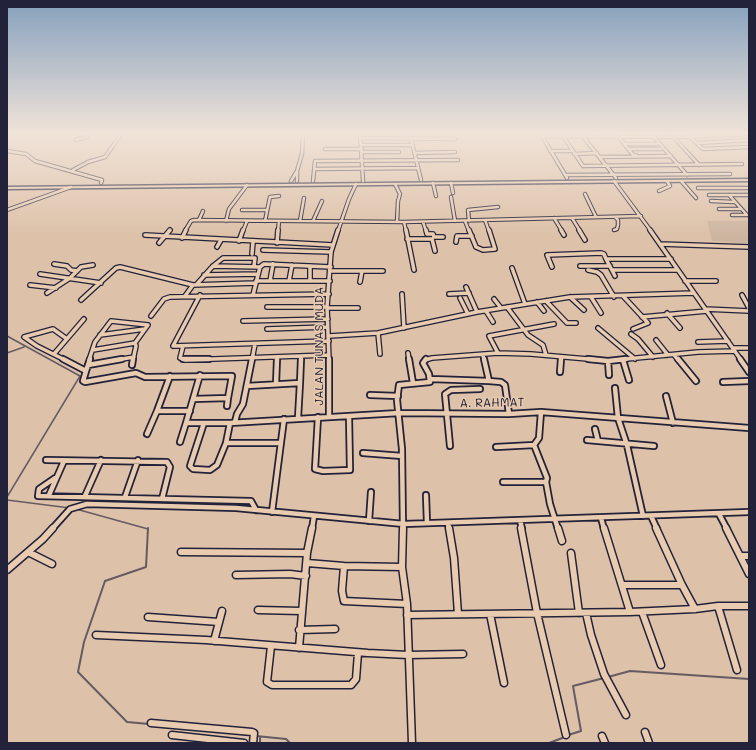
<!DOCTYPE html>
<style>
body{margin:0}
#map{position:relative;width:756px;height:750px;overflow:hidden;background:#ddc1a8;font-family:Mali,sans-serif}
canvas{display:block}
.frame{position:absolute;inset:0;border:8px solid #22223b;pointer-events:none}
</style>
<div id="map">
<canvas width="756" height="750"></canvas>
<div class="frame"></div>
</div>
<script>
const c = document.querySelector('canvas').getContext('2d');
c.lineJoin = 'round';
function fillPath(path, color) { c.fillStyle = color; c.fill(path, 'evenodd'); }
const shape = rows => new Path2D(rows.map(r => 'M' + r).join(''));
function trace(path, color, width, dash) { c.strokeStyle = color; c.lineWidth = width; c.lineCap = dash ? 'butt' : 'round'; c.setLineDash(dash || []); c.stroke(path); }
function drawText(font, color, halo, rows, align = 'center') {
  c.font = font + ' Mali,sans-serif'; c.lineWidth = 3; c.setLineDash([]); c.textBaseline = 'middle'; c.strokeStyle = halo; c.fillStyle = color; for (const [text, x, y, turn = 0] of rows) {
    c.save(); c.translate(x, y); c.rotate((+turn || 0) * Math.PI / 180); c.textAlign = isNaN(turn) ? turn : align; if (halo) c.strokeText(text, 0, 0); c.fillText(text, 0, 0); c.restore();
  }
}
fillPath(shape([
 [707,221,749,221,749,244,712,241]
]), '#cdb49f');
trace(shape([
 [7,336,80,376,7,497],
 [7,353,24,347],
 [7,500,70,508],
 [76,509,148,529]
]), '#655b63', 1.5);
trace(shape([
 [148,528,146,567,105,581,84,642,78,672,127,722,149,724],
 [608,677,630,671,749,679],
 [240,734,252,735],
 [568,735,581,731,573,686,604,678],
 [256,736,286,739,290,743],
 [260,737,260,743],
 [549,743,565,737]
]), '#655b63', 2);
const minorFar3 = shape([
 [360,133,363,181],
 [539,133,542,136,682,137,749,134],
 [580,133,616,178],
 [628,133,638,133],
 [670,133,699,165],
 [581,134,589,133],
 [77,135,89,133],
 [542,136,567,178],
 [563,136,583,166,742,164],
 [618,136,633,155,636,155],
 [653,136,687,175],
 [690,137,703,149,749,147],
 [361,138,455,139],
 [411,138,421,180],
 [76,140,87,137,90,133],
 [697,143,749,140],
 [624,144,657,144],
 [361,145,412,145],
 [325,149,362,149],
 [628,149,661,149],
 [7,151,26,154,35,161,102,180,101,183],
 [550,151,572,151],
 [362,152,399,152],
 [414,153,455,152],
 [574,154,597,153],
 [600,157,671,156],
 [315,169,418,168],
 [73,170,88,162,105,157,122,133],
 [565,175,730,174],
 [291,181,297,171],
 [297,181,297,171,302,154,303,133],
 [313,181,315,161,458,160],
 [614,181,651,231],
 [681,181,696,198],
 [433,183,436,196],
 [451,183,453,193],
 [395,184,400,194,398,201,397,222],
 [698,188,749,188],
 [659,191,670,186,667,181],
 [585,194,596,217],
 [709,195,749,195],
 [729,195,747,215,732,215],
 [451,197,455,221],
 [711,201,734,202],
 [719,209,740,209],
 [7,210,71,187],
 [242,210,266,210],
 [554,218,562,231],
 [572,218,580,231],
 [199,220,203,211],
 [485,220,489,231],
 [226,221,229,209,247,185],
 [265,221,270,197,279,196],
 [300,221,304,198],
 [313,221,322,201],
 [465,221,469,231],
 [469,221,468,210,498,207],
 [404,222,406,231],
 [423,222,426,231],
 [614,230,617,229,618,225,618,220,615,217],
 [169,231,170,230],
 [185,231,191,221,194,220,404,222,641,216],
 [243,231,247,221],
 [278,231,279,221],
 [338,231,349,199,356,184]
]);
const minorFar2 = shape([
 [406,230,414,270],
 [426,230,427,234,433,234,434,237,443,237],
 [469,230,476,247,483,250,495,249,489,230],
 [561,230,564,235],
 [579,230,585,240],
 [650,230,741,360],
 [145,235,333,245],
 [182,238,186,230],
 [407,239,432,239,435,251],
 [239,241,243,230],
 [456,242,457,236,472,236],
 [159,243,170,230],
 [277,243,278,230],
 [660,244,749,247],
 [217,247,221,240],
 [263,250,331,252],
 [252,254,253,242],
 [606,259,615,276],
 [54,264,67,266,71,270,77,271],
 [213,266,260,267,253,295],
 [310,266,310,281],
 [580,266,610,266],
 [260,267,264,264,331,267],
 [552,267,547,255,601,253,604,254,606,259,671,259],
 [512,268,525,304],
 [588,270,597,272,601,275,614,297],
 [612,270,678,270],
 [331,271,383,271],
 [40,274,101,283],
 [204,275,258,274],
 [256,281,330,281],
 [270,281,273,264],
 [289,281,292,265],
 [685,281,716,281],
 [360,282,362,271],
 [197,284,213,266,223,258,255,258,254,266],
 [30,285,56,288],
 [466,287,477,312],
 [47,293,70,278,81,267,93,265],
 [402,294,404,328],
 [449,294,469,293],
 [742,295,749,308],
 [185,296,193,285,256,283],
 [623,296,648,323,633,329],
 [570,297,584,310],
 [591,297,601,313],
 [460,298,468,314],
 [494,299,501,308],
 [81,300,116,268,120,267,193,285],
 [546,301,567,323,576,323],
 [537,302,544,311],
 [267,307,327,307],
 [507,307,528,335,543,345,546,355],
 [327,308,358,308],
 [705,309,749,311],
 [486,311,493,322],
 [667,313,680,328],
 [151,316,164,299,170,297,329,294],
 [642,317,707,311],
 [243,321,328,319],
 [598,328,635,359],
 [267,329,327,327],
 [378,333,380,354],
 [631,334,638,339,653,357],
 [100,335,145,329],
 [329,336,378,333,477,312,570,297,694,293],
 [656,340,668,355],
 [698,342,728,341],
 [173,346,329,341],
 [173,346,200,295],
 [183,346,180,358,185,360,328,355],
 [733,348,749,348],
 [93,350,135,343],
 [408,353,409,360],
 [498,353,489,336,554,324],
 [54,354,84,319],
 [483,355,484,360],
 [674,355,678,360],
 [65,360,37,346,24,337,53,329,67,339],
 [89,360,95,342,111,321,148,325,135,343,136,346,133,360],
 [116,360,134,357],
 [252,360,255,344],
 [277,360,277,357],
 [301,360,301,356],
 [329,360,327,307,331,252,338,230],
 [425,360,432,358,498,353,531,354,599,360],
 [561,360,561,357],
 [616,360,698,352,735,351]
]);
const minorFar1 = shape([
 [63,359,86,371,83,381,85,382,136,373,145,377,232,376,228,398,193,399],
 [183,359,209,359],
 [329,359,329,417],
 [409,359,413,383],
 [484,359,489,381,501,382,505,385,509,414],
 [588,359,608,361,626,359],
 [678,359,696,381],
 [740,359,749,372],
 [623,360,629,380],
 [608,361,609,375],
 [88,365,122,359],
 [132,365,133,359],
 [86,371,90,359],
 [560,372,561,359],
 [200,375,186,423,230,423,399,413,509,414,541,412,749,428],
 [431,379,489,381],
 [723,382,749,381],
 [276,384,277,359],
 [247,386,300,383,301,359],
 [615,388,618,418,627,445,643,516],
 [370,395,398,396],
 [666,396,673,423],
 [227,406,228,398],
 [157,411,170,376],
 [318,417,315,469,323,471,350,470,349,416],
 [298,418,300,383],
 [235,422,237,414,243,404,252,359],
 [204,423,190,466,193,469,210,470,217,465,226,443,230,423],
 [595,429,598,441],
 [147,434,157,411,190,411],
 [587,440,654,446],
 [180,442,186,423],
 [226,443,281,443],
 [534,445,547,478,546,482],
 [450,446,445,394,451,390,480,389],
 [496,447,534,445,539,438,541,412],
 [363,453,402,456],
 [46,460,167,462,170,467,162,499],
 [55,478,39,489,38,496,251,501,256,510],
 [503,482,546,482,550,504,558,529],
 [49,495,64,461],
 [426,495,427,523],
 [85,496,101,460],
 [125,497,138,460],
 [272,512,284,419],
 [719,514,727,529],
 [651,516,657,529],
 [601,518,604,529],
 [520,520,522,529],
 [369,521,371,492],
 [448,523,449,529],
 [52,529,70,509,87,504,236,508,404,524,749,512],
 [312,529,314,516],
 [403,529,402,449,397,400,399,385,430,382,429,374,423,363,426,359]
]);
const minor = shape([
 [403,528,402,567,407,604,412,743],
 [449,528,454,558,458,614],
 [521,528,537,613,566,735],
 [558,528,562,541],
 [604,528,630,612],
 [656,528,682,585,695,609],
 [726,528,749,574],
 [28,552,52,564],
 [181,552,307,553],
 [571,553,579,613],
 [740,556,749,556],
 [307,563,344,566,402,567],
 [344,566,342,591,344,601,407,604],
 [7,570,43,539,53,528],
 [236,575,290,574,306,576],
 [622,585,682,585],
 [718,606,737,670],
 [258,610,301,611],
 [642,612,661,665],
 [586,613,591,635,604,674,626,715],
 [490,614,504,683],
 [407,615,630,612,695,609,718,606,749,606],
 [148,617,219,622],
 [299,630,335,629],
 [96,635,206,640,368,653,408,655,463,654],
 [214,641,222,611],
 [271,646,267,682,272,685,351,685,356,679,358,653],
 [299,648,307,553,312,528],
 [151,723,252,732,254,733,253,743],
 [645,732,649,743],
 [172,735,244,743],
 [602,736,605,743]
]);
const primary = shape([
 [749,179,749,181,7,189,7,187,749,179]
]);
trace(minorFar3, '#22223b', 4.5);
trace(minorFar2, '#22223b', 6);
trace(minorFar1, '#22223b', 8);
trace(minor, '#22223b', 9);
trace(primary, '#22223b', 3);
trace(minorFar3, '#e9cbaf', 2.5);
trace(minorFar2, '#e9cbaf', 3.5);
trace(minorFar1, '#e9cbaf', 4.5);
trace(minor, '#e9cbaf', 6);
fillPath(primary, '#e9cbaf');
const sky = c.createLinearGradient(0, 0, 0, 238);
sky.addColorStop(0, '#85a0bd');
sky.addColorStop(0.56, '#f0e3d8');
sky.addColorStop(1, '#f0e3d800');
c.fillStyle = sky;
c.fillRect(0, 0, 756, 238);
drawText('12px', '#22223b', '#e9cbaf', [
 ["JALAN TUNAS MUDA",319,346,-90],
 ["A. RAHMAT",492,403,-1]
]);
</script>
